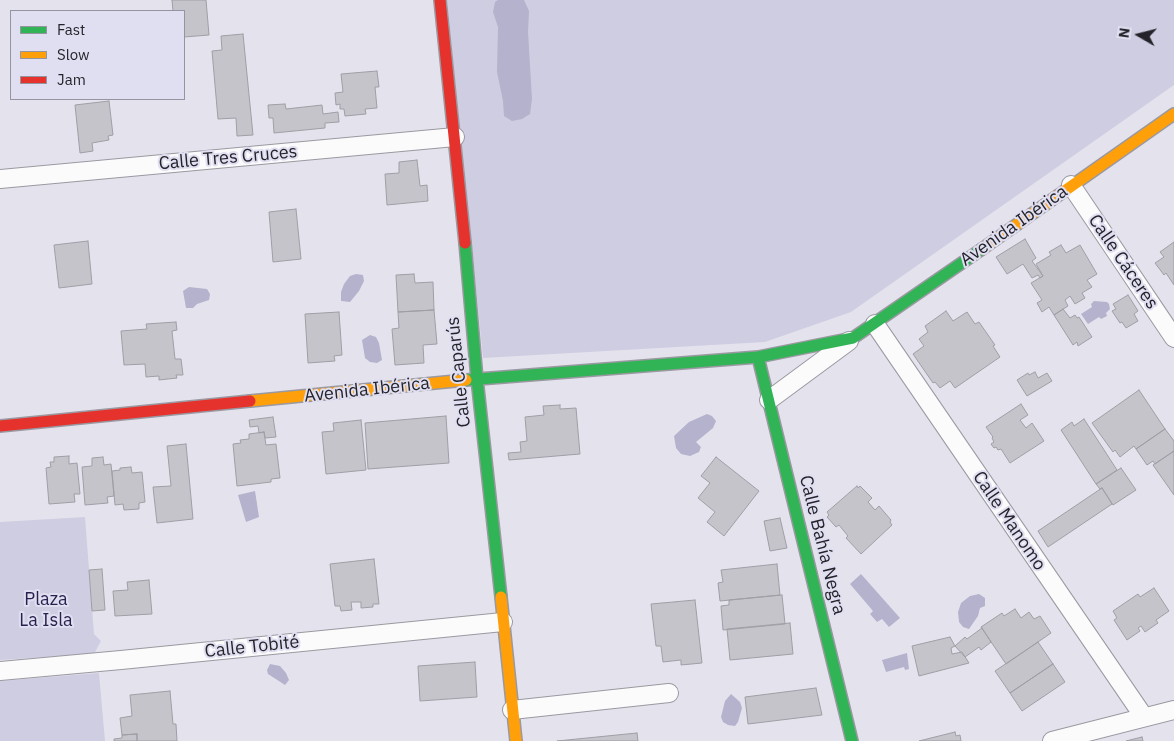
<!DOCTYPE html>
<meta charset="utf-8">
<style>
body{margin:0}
#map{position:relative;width:1174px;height:741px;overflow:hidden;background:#e4e3ed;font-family:"IBM Plex Sans",sans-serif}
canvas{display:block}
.legend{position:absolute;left:10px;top:10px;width:175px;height:90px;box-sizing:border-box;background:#e0dff1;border:1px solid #9594a1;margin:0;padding:6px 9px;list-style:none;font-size:15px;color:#24232a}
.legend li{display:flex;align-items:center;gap:10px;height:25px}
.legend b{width:25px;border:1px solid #9594a1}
.north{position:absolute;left:1114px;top:10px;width:50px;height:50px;-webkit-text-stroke:4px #e0dff1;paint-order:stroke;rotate:278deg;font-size:14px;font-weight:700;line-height:20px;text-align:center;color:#24232a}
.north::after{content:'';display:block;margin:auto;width:18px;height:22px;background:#24232a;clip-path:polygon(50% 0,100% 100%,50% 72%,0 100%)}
</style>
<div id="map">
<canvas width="1174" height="741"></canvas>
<ul class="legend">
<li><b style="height:6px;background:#30b455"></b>Fast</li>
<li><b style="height:6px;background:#ff9f0a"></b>Slow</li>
<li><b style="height:6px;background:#e5322d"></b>Jam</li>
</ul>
<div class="north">N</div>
</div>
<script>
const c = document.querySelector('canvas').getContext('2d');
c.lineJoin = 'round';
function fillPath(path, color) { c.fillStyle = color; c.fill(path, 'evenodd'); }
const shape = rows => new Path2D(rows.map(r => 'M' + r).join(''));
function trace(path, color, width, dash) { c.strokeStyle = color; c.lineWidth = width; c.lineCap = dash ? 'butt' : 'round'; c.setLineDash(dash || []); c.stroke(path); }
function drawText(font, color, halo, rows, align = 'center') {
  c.font = font + ' "IBM Plex Sans",sans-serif'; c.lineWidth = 4; c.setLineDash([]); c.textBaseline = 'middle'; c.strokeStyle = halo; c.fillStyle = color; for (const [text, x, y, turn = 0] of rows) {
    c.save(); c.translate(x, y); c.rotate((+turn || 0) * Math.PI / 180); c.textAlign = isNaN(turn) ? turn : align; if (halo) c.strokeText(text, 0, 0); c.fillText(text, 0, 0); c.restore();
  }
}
fillPath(shape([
 [447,0,1174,0,1174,85,851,312,765,342,483,358],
 [85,517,94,634,101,641,94,654,0,660,0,522],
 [99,673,105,741,0,741,0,681]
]), '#cfcde2');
fillPath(shape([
 [498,0,524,0,529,11,528,32,532,99,530,114,522,119,512,121,504,116,503,101,497,72,498,27,493,12,495,2],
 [356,274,363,275,364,281,359,291,350,302,341,301,341,292,344,284,350,276],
 [189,287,207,289,210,294,209,300,197,304,193,308,186,308,183,291],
 [1094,301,1107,302,1109,304,1110,309,1106,313,1107,316,1101,319,1099,317,1088,324,1081,314,1092,307,1091,304],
 [370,335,376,337,379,343,382,360,377,363,370,362,365,358,362,340],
 [707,414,712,416,716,421,713,428,696,442,701,447,699,452,690,456,681,454,676,448,674,436,689,422],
 [255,491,259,517,246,522,238,495],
 [861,574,900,618,889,627,882,619,877,622,870,614,873,611,850,584],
 [979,594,985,598,985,606,980,608,978,616,969,629,963,627,959,622,958,612,961,603,970,596],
 [907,653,909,669,905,670,904,667,886,672,882,660],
 [270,664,280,666,286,673,289,680,285,685,268,674,267,670],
 [731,694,740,702,742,708,738,722,735,726,728,725,723,722,721,717,725,701]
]), '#b4b2cc');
const building = shape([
 [172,0,206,0,209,35,184,37,184,11,173,11,172,0],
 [243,34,253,135,237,136,236,118,218,119,212,51,222,50,221,36,243,34],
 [377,71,379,87,375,87,377,108,365,109,366,114,345,116,344,109,340,109,340,104,336,105,335,93,343,92,341,74,377,71],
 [109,101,113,135,108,136,109,140,92,143,93,151,80,153,75,105,109,101],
 [285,104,286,109,322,105,323,114,338,112,339,122,325,123,325,128,274,133,273,118,269,118,268,105,285,104],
 [417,160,420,186,427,185,428,201,387,205,385,174,399,173,399,162,417,160],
 [296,209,301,259,273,262,269,212,296,209],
 [1025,239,1036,258,1032,261,1043,276,1040,278,1038,275,1032,278,1023,264,1007,274,996,257,1025,239],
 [88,241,92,284,59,288,54,245,88,241],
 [1174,242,1174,285,1166,273,1164,275,1155,263,1164,257,1160,252,1174,242],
 [1061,245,1066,253,1080,245,1097,274,1087,280,1092,287,1082,293,1085,298,1075,304,1070,296,1065,300,1068,306,1054,315,1049,307,1042,312,1037,303,1042,300,1031,283,1043,276,1036,264,1051,255,1049,252,1061,245],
 [414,274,415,283,433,282,434,310,398,312,396,275,414,274],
 [1128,295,1138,311,1134,314,1138,321,1126,328,1122,322,1120,323,1112,311,1116,309,1113,304,1128,295],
 [1063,309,1070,318,1075,315,1077,318,1079,317,1092,337,1078,346,1077,342,1073,345,1054,315,1063,309],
 [434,310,437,344,423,345,424,363,395,365,392,329,399,328,398,312,434,310],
 [946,311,953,321,967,312,975,324,979,322,995,345,993,346,1000,357,955,388,950,381,940,388,935,382,933,383,913,354,924,346,919,339,928,332,925,326,946,311],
 [339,312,342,355,334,356,335,361,308,363,305,314,339,312],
 [176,322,177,330,172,331,175,359,181,359,183,375,176,375,177,378,159,380,159,376,146,377,145,364,124,365,121,331,147,329,146,324,176,322],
 [1035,372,1038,378,1047,373,1052,381,1027,396,1017,380,1028,373,1029,375,1035,372],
 [1139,390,1165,429,1136,449,1134,446,1120,457,1115,450,1113,452,1092,423,1139,390],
 [1021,404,1028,415,1020,420,1026,428,1032,423,1044,441,1010,463,1001,449,998,450,996,447,994,448,991,444,994,442,992,438,993,437,986,427,1021,404],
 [560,405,560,409,576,408,580,454,509,460,508,453,521,452,520,442,527,441,525,417,544,415,543,406,560,405],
 [446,416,449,463,368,469,365,423,446,416],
 [273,417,276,437,265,438,264,432,259,433,258,426,250,427,249,420,273,417],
 [1084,419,1117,470,1096,484,1061,430,1072,422,1074,426,1084,419],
 [361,420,366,470,326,474,322,432,334,431,333,423,361,420],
 [1165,429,1174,441,1174,451,1155,464,1153,461,1147,465,1136,449,1165,429],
 [264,432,266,445,276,444,280,478,271,479,271,482,237,486,233,444,241,443,240,440,249,439,249,434,264,432],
 [186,444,193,519,157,523,153,487,171,486,167,446,186,444],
 [1174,451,1174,495,1153,465,1174,451],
 [69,456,69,464,77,463,80,494,74,494,75,502,49,504,46,468,51,467,50,462,54,462,54,457,69,456],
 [103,457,104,465,111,464,114,496,107,497,108,503,85,505,82,467,92,466,92,458,103,457],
 [716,457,759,491,724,536,707,522,715,512,698,498,710,483,701,476,716,457],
 [131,467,132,473,142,472,145,502,139,503,139,509,124,510,123,504,115,505,112,471,120,470,120,468,131,467],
 [1121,468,1136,490,1113,505,1102,488,1100,489,1096,484,1121,468],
 [857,486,858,488,860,486,872,498,868,502,875,510,879,506,891,520,890,522,892,525,861,554,846,538,848,536,839,525,836,527,827,517,829,515,827,512,857,486],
 [1102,488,1112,504,1048,547,1038,531,1102,488],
 [780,518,787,548,770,551,764,521,780,518],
 [374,559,379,604,373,604,373,607,361,608,361,602,351,602,352,610,341,611,340,606,335,606,330,564,374,559],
 [777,564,780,595,720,601,718,583,723,582,721,570,777,564],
 [102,569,105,610,92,611,89,570,102,569],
 [149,580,152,614,115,616,113,591,128,590,127,582,149,580],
 [1154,588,1169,611,1156,620,1158,623,1145,632,1141,626,1138,628,1140,631,1127,640,1114,620,1117,618,1113,611,1138,594,1140,597,1154,588],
 [782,595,785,624,723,630,721,606,729,605,729,600,782,595],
 [695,600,702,663,681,665,681,660,663,662,661,646,656,646,651,604,695,600],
 [1015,609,1021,618,1029,612,1034,619,1040,616,1051,633,1006,664,981,627,1002,613,1004,616,1015,609],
 [790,623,793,654,730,660,727,629,790,623],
 [982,628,991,642,981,650,979,647,965,657,955,646,965,637,967,639,982,628],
 [950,637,955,646,951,648,952,654,962,652,969,663,919,676,912,646,950,637],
 [1038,642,1053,664,1010,693,995,671,1038,642],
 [475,662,477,697,420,701,418,666,475,662],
 [1053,664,1065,682,1022,711,1010,693,1053,664],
 [816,688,822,715,748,724,745,697,816,688],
 [170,691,173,724,176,724,177,741,137,741,137,734,122,735,120,718,132,716,130,695,170,691],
 [955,732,956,736,960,735,961,741,919,741,955,732],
 [637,733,638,741,557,741,637,733],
 [137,734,137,741,114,741,114,739,122,738,122,735,137,734],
 [1142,737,1143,741,1126,741,1142,737]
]);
fillPath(building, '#c5c4cb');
trace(building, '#9f9ea6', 1);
const street = shape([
 [0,179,455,137],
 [1071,185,1174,338],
 [875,324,1144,717],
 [769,400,849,341],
 [0,671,121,660,503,622],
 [512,710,669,693],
 [1052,741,1174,710]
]);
const fast = shape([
 [465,243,477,379,501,597],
 [758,357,852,741],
 [466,380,758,357,853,338,982,249]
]);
const slow = shape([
 [982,249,1174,114],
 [250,401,466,380],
 [501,597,516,741]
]);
const jam = shape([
 [440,0,465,243],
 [0,426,250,401]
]);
trace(street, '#9a99a1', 20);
trace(fast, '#9a99a1', 14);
trace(slow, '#9a99a1', 14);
trace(jam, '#9a99a1', 14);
trace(street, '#fbfbfc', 18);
trace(fast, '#30b455', 11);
trace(slow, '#ff9f0a', 11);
trace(jam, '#e5322d', 11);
drawText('18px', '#24232a', '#e0dff1', [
 ["Calle Tres Cruces",228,158,-5],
 ["Avenida Ibérica",1014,226,-35],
 ["Calle Cáceres",1123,262,56],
 ["Calle Caparús",459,372,-96],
 ["Avenida Ibérica",367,390,-6],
 ["Calle Manomo",1009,521,56],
 ["Calle Bahía Negra",822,545,76],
 ["Calle Tobité",252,647,-6]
]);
drawText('18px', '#29214d', '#e0dff1', [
 ["Plaza",46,600],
 ["La Isla",46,621]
]);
</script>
